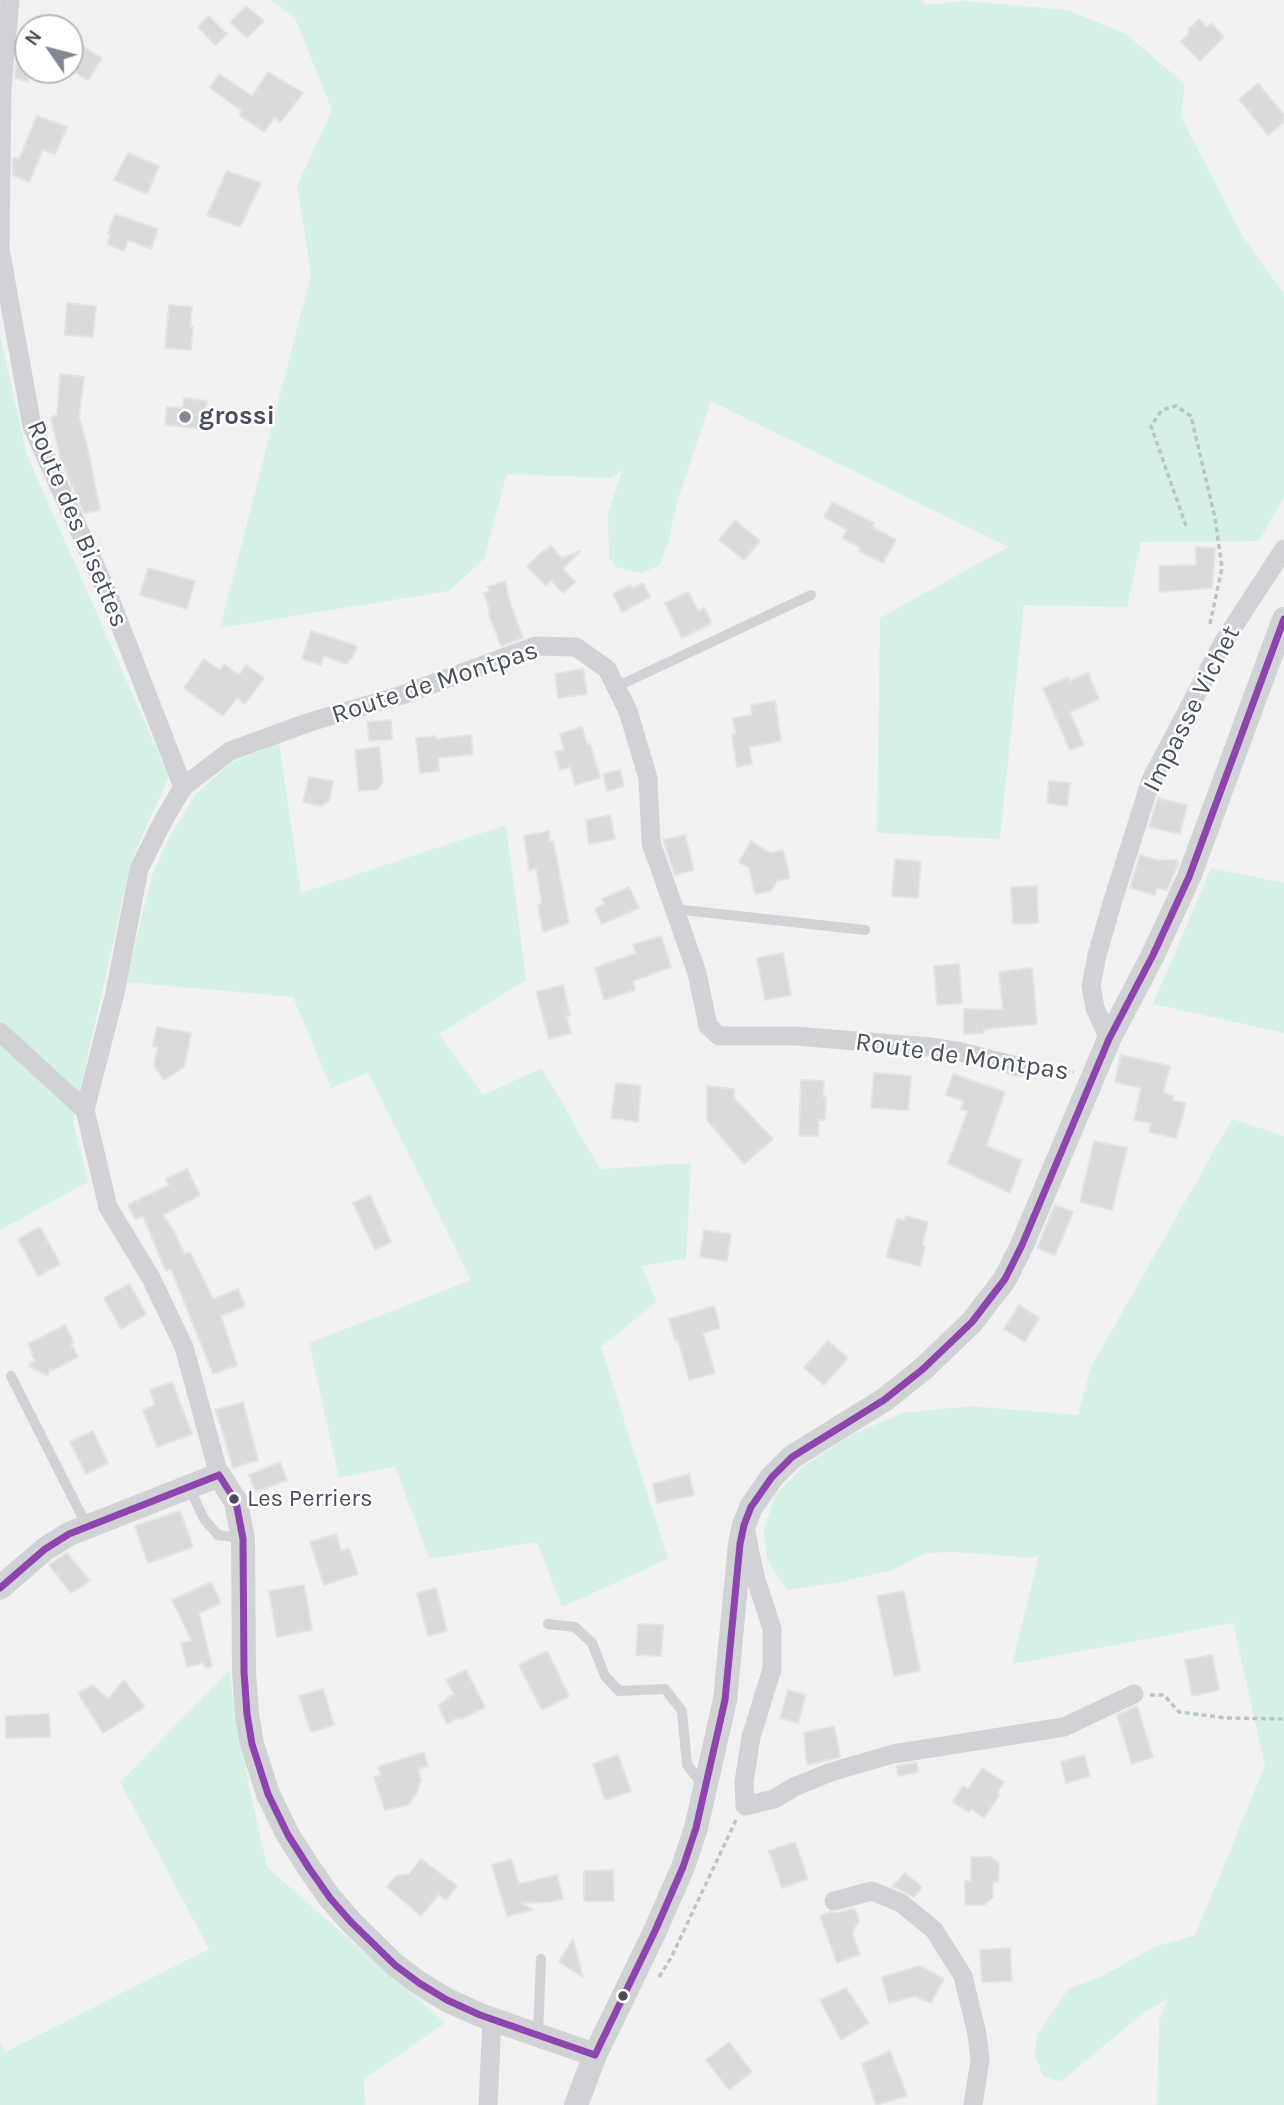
<!DOCTYPE html>
<style>
body{margin:0}
#map{position:relative;width:1284px;height:2105px;overflow:hidden;background:#f2f1f1;font-family:Karla,sans-serif}
canvas{display:block}
.north{position:absolute;left:14px;top:14px;width:70px;height:70px;box-sizing:border-box;background:#fff;border:2px solid #b5b9bf;border-radius:50%;rotate:305deg;font-size:19px;font-weight:700;line-height:28px;text-align:center;color:#474f5f}
.north::after{content:'';display:block;margin:auto;width:24px;height:32px;background:#838892;clip-path:polygon(50% 0,100% 100%,50% 72%,0 100%)}
</style>
<div id="map">
<canvas width="1284" height="2105"></canvas>
<div class="north">N</div>
</div>
<script>
const c = document.querySelector('canvas').getContext('2d');
c.lineJoin = 'round';
function fillPath(path, color) { c.fillStyle = color; c.fill(path, 'evenodd'); }
const shape = rows => new Path2D(rows.map(r => 'M' + r).join(''));
function trace(path, color, width, dash) { c.strokeStyle = color; c.lineWidth = width; c.lineCap = dash ? 'butt' : 'round'; c.setLineDash(dash || []); c.stroke(path); }
function drawText(font, color, halo, rows, align = 'center') {
  c.font = font + ' Karla,sans-serif'; c.lineWidth = 5; c.setLineDash([]); c.textBaseline = 'middle'; c.strokeStyle = halo; c.fillStyle = color; for (const [text, x, y, turn = 0] of rows) {
    c.save(); c.translate(x, y); c.rotate((+turn || 0) * Math.PI / 180); c.textAlign = isNaN(turn) ? turn : align; if (halo) c.strokeText(text, 0, 0); c.fillText(text, 0, 0); c.restore();
  }
}
fillPath(shape([
 [270,0,922,0,926,5,963,1,1068,10,1126,34,1185,84,1181,117,1242,235,1284,294,1284,497,1259,541,1141,542,1127,607,1024,605,1000,839,877,833,880,618,1008,547,711,401,678,499,668,543,660,565,641,573,615,567,609,557,608,515,622,470,612,478,507,474,484,559,449,591,220,628,311,274,297,186,332,110,295,18],
 [0,336,27,455,169,777,131,861,73,1122,88,1182,0,1230],
 [279,742,301,893,506,825,526,980,439,1034,483,1095,542,1068,600,1169,691,1163,686,1259,642,1266,656,1302,601,1347,668,1559,562,1607,537,1542,429,1559,395,1466,339,1478,309,1343,471,1280,368,1073,331,1088,293,997,125,982,153,873,170,836,196,794,229,764],
 [1211,868,1284,883,1284,1033,1153,1004],
 [1232,1119,1284,1136,1284,2105,1157,2105,1159,2021,1168,1998,1141,2015,1060,2082,1043,2076,1035,2055,1037,2035,1069,1988,1099,1978,1154,1947,1195,1935,1265,1766,1233,1623,1012,1664,1039,1555,1030,1558,955,1552,926,1553,893,1570,840,1582,787,1590,767,1560,764,1529,775,1495,801,1468,853,1434,903,1413,971,1406,1078,1415,1091,1367],
 [229,1671,245,1766,267,1867,445,2023,364,2079,365,2105,0,2105,0,2043,5,2052,209,1949,120,1782]
]), '#d5f1e5');
const building = shape([
 [246,6,264,21,247,38,230,22,246,6],
 [209,16,227,34,215,45,198,27,209,16],
 [1199,19,1207,27,1211,23,1224,37,1200,61,1181,42,1190,32,1188,30,1199,19],
 [70,39,102,58,88,80,70,69,70,39],
 [17,55,28,59,28,82,15,78,17,55],
 [268,72,303,93,280,123,275,117,264,132,239,115,242,111,210,88,219,74,252,96,268,72],
 [1258,83,1284,115,1284,122,1268,135,1239,99,1258,83],
 [37,116,67,127,55,154,43,150,29,182,13,175,13,159,14,157,19,159,37,116],
 [128,153,159,166,147,194,114,180,128,153],
 [227,171,261,183,240,227,207,215,227,171],
 [115,214,158,229,151,249,128,240,124,251,107,244,111,234,108,233,115,214],
 [67,303,96,306,93,337,65,335,67,303],
 [169,305,192,307,190,327,193,327,191,350,165,348,169,305],
 [60,374,84,377,79,417,86,441,100,510,84,513,61,460,51,418,57,415,60,374],
 [184,398,207,401,203,429,165,425,167,407,183,408,184,398],
 [832,502,874,523,872,527,896,540,883,563,859,551,860,547,842,538,847,530,824,517,832,502],
 [735,520,760,541,744,560,719,540,735,520],
 [551,546,562,558,580,551,563,569,575,582,563,593,551,580,546,586,527,566,544,550,546,551,551,546],
 [1196,547,1215,548,1212,588,1159,592,1159,566,1196,565,1196,547],
 [148,568,195,581,187,609,140,595,148,568],
 [505,581,510,603,523,638,501,646,488,612,490,611,484,593,490,591,488,587,505,581],
 [643,583,650,597,622,612,613,594,630,585,632,589,643,583],
 [688,592,698,611,704,608,712,623,682,638,665,603,688,592],
 [311,631,357,646,352,659,349,659,347,664,324,656,321,665,302,659,311,631],
 [204,659,220,670,224,664,239,675,246,665,264,678,245,704,237,698,223,716,184,688,204,659],
 [583,669,587,694,558,698,555,674,583,669],
 [1088,673,1099,699,1070,712,1084,745,1070,750,1043,688,1068,677,1070,681,1088,673],
 [775,701,781,741,749,747,752,764,737,767,732,735,736,734,733,718,752,715,751,705,775,701],
 [391,720,392,739,369,741,367,722,391,720],
 [582,727,587,745,590,744,600,778,575,785,570,767,560,770,555,752,564,750,560,734,582,727],
 [471,735,473,754,438,758,439,771,420,773,416,738,435,736,436,739,471,735],
 [379,747,383,782,378,789,359,791,355,750,379,747],
 [620,770,624,786,607,791,603,774,620,770],
 [309,777,333,781,329,801,321,806,303,802,309,777],
 [1049,781,1070,783,1067,806,1047,803,1049,781],
 [1158,798,1187,805,1180,834,1149,827,1158,798],
 [610,815,615,839,589,844,586,820,610,815],
 [549,831,549,842,553,841,569,923,543,932,538,905,542,904,536,868,529,870,524,836,549,831],
 [685,835,694,870,675,875,663,840,685,835],
 [751,841,770,853,783,850,790,878,777,881,771,891,755,894,749,868,739,862,751,841],
 [1140,855,1157,860,1177,860,1176,864,1178,864,1167,890,1157,888,1155,895,1130,888,1140,855],
 [895,859,921,862,918,898,892,896,895,859],
 [1037,886,1038,923,1013,924,1011,887,1037,886],
 [629,887,639,908,602,924,595,909,604,904,602,899,629,887],
 [661,936,671,967,633,981,635,990,604,1000,595,968,636,953,633,945,661,936],
 [783,953,791,995,765,1000,757,958,783,953],
 [959,964,962,1003,937,1005,934,966,959,964],
 [1032,968,1037,1024,984,1029,984,1033,964,1034,964,1009,1003,1010,999,972,1032,968],
 [563,985,570,1015,566,1016,571,1033,549,1039,536,992,563,985],
 [157,1027,191,1033,184,1067,164,1080,154,1066,158,1047,153,1046,157,1027],
 [1121,1055,1170,1066,1163,1093,1174,1096,1172,1100,1186,1103,1176,1138,1149,1132,1151,1123,1134,1120,1141,1088,1115,1082,1121,1055],
 [874,1073,911,1076,908,1110,871,1108,874,1073],
 [953,1074,1005,1092,986,1146,1022,1160,1010,1193,948,1163,968,1111,961,1109,964,1101,946,1095,953,1074],
 [801,1080,824,1081,823,1097,826,1097,825,1120,819,1120,818,1136,799,1136,801,1080],
 [616,1083,641,1086,638,1122,611,1118,616,1083],
 [707,1086,734,1089,734,1098,773,1139,744,1164,707,1120,707,1086],
 [1094,1141,1127,1148,1112,1210,1080,1202,1094,1141],
 [187,1169,200,1195,163,1215,176,1235,184,1254,190,1252,213,1299,238,1289,245,1306,221,1316,237,1365,213,1374,171,1269,166,1271,143,1216,135,1219,128,1205,169,1185,166,1179,187,1169],
 [370,1195,391,1242,375,1250,353,1203,370,1195],
 [1055,1205,1073,1212,1055,1255,1037,1248,1055,1205],
 [906,1216,928,1222,922,1245,925,1246,920,1266,886,1257,897,1219,905,1221,906,1216],
 [40,1227,60,1264,38,1276,18,1239,40,1227],
 [704,1230,731,1234,727,1261,700,1257,704,1230],
 [129,1284,146,1314,121,1329,104,1298,129,1284],
 [1019,1305,1039,1318,1025,1342,1004,1329,1019,1305],
 [714,1306,720,1328,703,1333,715,1373,689,1380,678,1340,675,1341,669,1319,714,1306],
 [65,1325,74,1343,71,1344,78,1357,53,1370,50,1369,48,1376,29,1366,35,1360,31,1354,33,1353,28,1344,65,1325],
 [828,1341,848,1358,824,1385,804,1368,828,1341],
 [172,1382,192,1434,157,1447,143,1410,155,1405,150,1390,172,1382],
 [243,1402,258,1460,233,1468,216,1410,243,1402],
 [93,1431,108,1463,86,1474,70,1442,93,1431],
 [280,1462,287,1480,256,1492,249,1475,280,1462],
 [689,1474,694,1495,657,1503,653,1484,689,1474],
 [180,1511,193,1547,148,1563,135,1526,180,1511],
 [336,1534,341,1551,349,1548,358,1574,324,1585,310,1542,336,1534],
 [67,1553,90,1581,71,1593,49,1565,67,1553],
 [211,1582,221,1603,199,1613,212,1666,206,1668,203,1663,187,1667,181,1643,192,1641,172,1600,211,1582],
 [304,1585,312,1630,277,1637,269,1591,304,1585],
 [436,1588,447,1631,428,1636,417,1593,436,1588],
 [904,1591,920,1671,894,1676,877,1596,904,1591],
 [638,1624,663,1625,661,1656,636,1655,638,1624],
 [547,1651,569,1696,542,1710,519,1665,547,1651],
 [1212,1655,1219,1690,1192,1696,1185,1660,1212,1655],
 [466,1670,485,1707,460,1720,459,1717,447,1724,438,1705,449,1699,448,1697,454,1694,446,1680,466,1670],
 [124,1680,145,1707,103,1733,78,1693,93,1685,108,1699,124,1680],
 [323,1689,334,1725,311,1732,299,1696,323,1689],
 [788,1690,806,1695,798,1723,780,1718,788,1690],
 [1137,1706,1153,1757,1132,1764,1117,1715,1137,1706],
 [49,1714,50,1737,6,1738,6,1716,49,1714],
 [834,1726,840,1757,807,1765,804,1733,834,1726],
 [424,1752,428,1766,418,1769,421,1780,417,1792,408,1805,385,1810,374,1777,381,1775,378,1767,424,1752],
 [618,1755,631,1791,605,1800,593,1764,618,1755],
 [1084,1755,1090,1776,1066,1783,1061,1762,1084,1755],
 [917,1763,918,1772,898,1776,897,1766,917,1763],
 [982,1768,1004,1782,997,1793,1000,1794,984,1818,971,1809,969,1812,953,1802,963,1786,968,1789,982,1768],
 [795,1842,808,1879,782,1888,769,1851,795,1842],
 [971,1857,991,1857,999,1864,998,1882,993,1882,993,1897,984,1905,965,1905,965,1881,971,1881,971,1857],
 [421,1859,457,1886,446,1900,439,1894,421,1916,387,1887,396,1876,409,1874,421,1859],
 [511,1859,519,1884,557,1875,563,1899,549,1902,522,1903,533,1910,507,1916,492,1865,511,1859],
 [613,1870,614,1901,584,1901,584,1871,613,1870],
 [905,1873,922,1887,914,1897,893,1886,905,1873],
 [852,1909,855,1910,859,1920,852,1934,860,1954,837,1963,820,1916,830,1912,837,1913,852,1909],
 [573,1939,583,1977,559,1962,573,1939],
 [1010,1948,1012,1981,982,1982,980,1950,1010,1948],
 [920,1966,944,1979,931,2003,915,1996,889,2003,882,1977,920,1966],
 [846,1988,869,2023,841,2040,820,2000,846,1988],
 [729,2042,752,2072,729,2090,706,2060,729,2042],
 [890,2051,907,2096,876,2105,862,2064,890,2051]
]);
fillPath(building, '#dadadd');
trace(building, '#e3e3e4', 2);
trace(shape([
 [1186,526,1151,426,1162,410,1176,406,1191,416,1215,518,1222,568,1210,624],
 [1039,1069,1074,1072],
 [1150,1695,1164,1695,1179,1712,1226,1718,1284,1719],
 [659,1977,671,1958,736,1820]
]), '#bbc7c6', 3.5, [5, 3.5]);
trace(shape([
 [616,687,811,595],
 [674,909,865,930],
 [11,1376,87,1526],
 [189,1487,204,1519,218,1535,241,1538],
 [548,1624,575,1627,592,1643,605,1676,619,1691,665,1689,682,1711,687,1765,704,1786],
 [538,2035,541,1959]
]), '#d0d2d5', 10);
trace(shape([
 [10,0,2,88,0,249,32,426,110,599,183,787],
 [0,1032,85,1110],
 [1109,1039,1095,1008,1091,986,1097,955,1113,900,1151,780,1224,641,1284,549],
 [219,1475,184,1347,151,1278,108,1207,85,1110,115,993,139,869,162,823,183,787,230,751,310,722,402,695,536,646,576,647,607,669,628,711,648,778,651,843,697,973,708,1026,719,1036,795,1036,930,1047,961,1052,1020,1067],
 [746,1533,755,1576,772,1629,772,1669,751,1737,744,1782,745,1806,774,1799,794,1787,831,1772,893,1754,1064,1727,1134,1694],
 [834,1901,872,1891,901,1903,934,1930,963,1976,977,2034,980,2060,973,2105],
 [488,2105,492,2019]
]), '#d0d2d5', 19);
trace(shape([
 [0,1588,45,1549,69,1534,219,1475,236,1502,243,1539,244,1672,247,1714,252,1744,268,1794,288,1835,309,1868,330,1898,351,1922,395,1965,419,1983,447,2000,480,2015,595,2055],
 [576,2105,595,2055,655,1931,683,1867,696,1828,725,1700,740,1544,744,1525,751,1507,772,1477,792,1457,884,1400,923,1369,972,1322,1005,1279,1022,1245,1109,1039,1153,955,1189,877,1284,619]
]), '#d0d2d5', 24);
trace(shape([
 [219,1475,236,1502,243,1539,244,1672,247,1714,252,1744,268,1794,288,1835,309,1868,330,1898,351,1922,395,1965,419,1983,447,2000,480,2015,595,2055],
 [0,1588,45,1549,69,1534,219,1475],
 [595,2055,655,1931,683,1867,696,1828,725,1700,740,1544,744,1525,751,1507,772,1477,792,1457,884,1400,923,1369,972,1322,1005,1279,1022,1245,1109,1039,1153,955,1189,877,1284,619]
]), '#8e44ad', 7);
for (const [x, y, r, color] of [
 [185,417,7,"#838892"],
 [234,1499,6,"#474f5f"],
 [623,1996,6,"#474f5f"]
]) { const dot = new Path2D(); dot.arc(x, y, r, 0, 2 * Math.PI); c.fillStyle = color; c.fill(dot); trace(dot, '#fff', 2.5); }
drawText('24px', '#474f5f', '#fff', [
 ["Les Perriers",247,1499]
], 'left');
drawText('bold 26px', '#474f5f', '#fff', [
 ["grossi",199,417]
], 'left');
drawText('26px', '#474f5f', '#fff', [
 ["Route des Bisettes",77,524,67],
 ["Route de Montpas",435,683,-18],
 ["Impasse Vichet",1192,709,-63],
 ["Route de Montpas",962,1057,8]
]);
</script>
